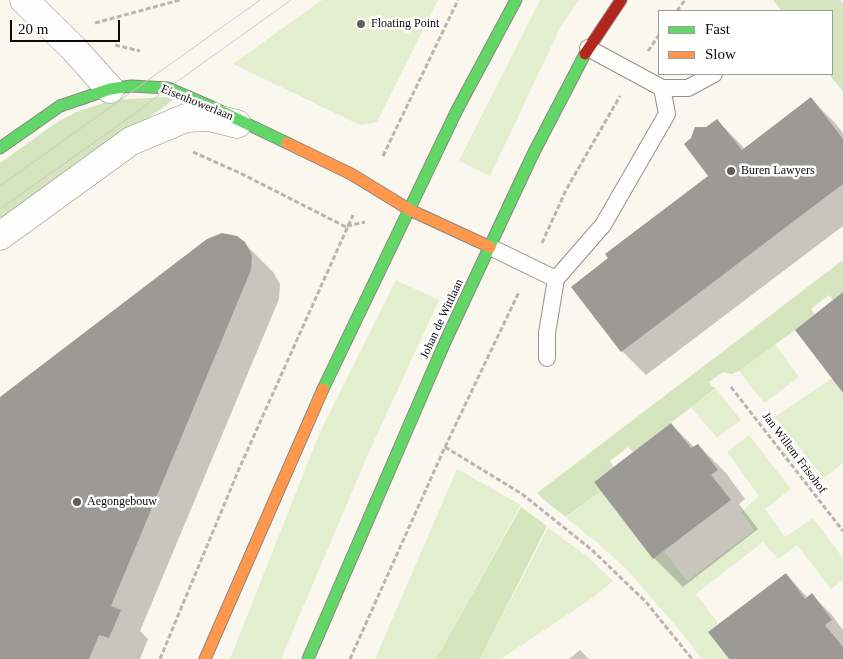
<!DOCTYPE html>
<style>
body{margin:0}
#map{position:relative;width:843px;height:659px;overflow:hidden;background:#faf7ee;font-family:"Times New Roman",serif}
canvas{display:block}
.legend{position:absolute;left:658px;top:10px;width:175px;height:65px;box-sizing:border-box;background:#fff;border:1px solid #9d9d9d;margin:0;padding:6px 9px;list-style:none;font-size:15px;color:#0b0b0b}
.legend li{display:flex;align-items:center;gap:10px;height:25px}
.legend b{width:25px;border:1px solid #9d9d9d}
.scale{position:absolute;left:10px;top:20px;width:110px;height:22px;box-sizing:border-box;border:2px solid #0b0b0b;border-top:0;padding-left:6px;font-size:15px;line-height:18px;white-space:nowrap;color:#0b0b0b;-webkit-text-stroke:4px #fff;paint-order:stroke}
</style>
<div id="map">
<canvas width="843" height="659"></canvas>
<ul class="legend">
<li><b style="height:6px;background:#63d668"></b>Fast</li>
<li><b style="height:6px;background:#ff974d"></b>Slow</li>
</ul>
<div class="scale">20 m</div>
</div>
<script>
const c = document.querySelector('canvas').getContext('2d');
c.lineJoin = 'round';
function fillPath(path, color) { c.fillStyle = color; c.fill(path, 'evenodd'); }
const shape = rows => new Path2D(rows.map(r => 'M' + r).join(''));
function trace(path, color, width, dash) { c.strokeStyle = color; c.lineWidth = width; c.lineCap = dash ? 'butt' : 'round'; c.setLineDash(dash || []); c.stroke(path); }
function drawText(font, color, halo, rows, align = 'center') {
  c.font = font + ' "Times New Roman",serif'; c.lineWidth = 5; c.setLineDash([]); c.textBaseline = 'middle'; c.strokeStyle = halo; c.fillStyle = color; for (const [text, x, y, turn = 0] of rows) {
    c.save(); c.translate(x, y); c.rotate((+turn || 0) * Math.PI / 180); c.textAlign = isNaN(turn) ? turn : align; if (halo) c.strokeText(text, 0, 0); c.fillText(text, 0, 0); c.restore();
  }
}
fillPath(shape([
 [322,0,438,0,377,122,360,125,233,64],
 [540,0,579,0,561,26,490,176,459,161],
 [396,280,439,300,369,452,281,659,230,659,320,432],
 [775,344,799,377,764,403,739,371],
 [832,378,843,393,843,463,824,478,775,417],
 [716,389,741,420,717,438,691,407],
 [749,435,791,489,765,509,785,537,813,518,843,558,843,580,831,589,797,545,778,559,763,542,696,594,718,623,708,632,728,659,702,659,677,627,628,571,600,545,566,518,601,491,653,559,664,551,687,581,754,530,741,512,759,496,727,452],
 [457,469,521,505,436,659,375,659],
 [548,528,587,556,613,581,591,599,501,659,480,659]
]), '#e3eecf');
fillPath(shape([
 [773,0,840,0,843,4,843,92,829,74,832,74,832,11,782,11],
 [167,97,173,100,0,226,0,163,56,123,76,112,113,100],
 [843,260,843,292,833,300,829,295,811,309,815,314,795,330,739,371,732,374,723,372,709,382,711,386,716,388,633,452,628,447,610,461,614,467,594,481,601,491,566,517,544,500,537,493],
 [521,507,547,526,480,659,436,659]
]), '#d4e5be');
fillPath(shape([
 [811,99,835,123,843,133,843,226,646,375,622,351,573,287,709,176,706,129,717,120,745,149],
 [244,243,273,272,280,284,279,299,140,631,148,639,140,659,0,659,0,399],
 [671,424,695,448,698,445,726,473,745,499,739,504,758,529,683,587,654,558,596,482],
 [786,574,808,598,812,595,832,615,843,630,843,659,730,659],
 [580,650,589,659,569,659]
]), '#0003');
fillPath(shape([
 [811,97,843,139,843,184,621,352,571,287,608,258,605,254,708,176,684,144,691,138,695,127,706,127,717,119,742,150],
 [222,233,237,236,245,242,252,255,251,270,111,606,121,610,109,638,99,635,89,659,0,659,0,397,207,239],
 [843,292,843,393,795,330],
 [671,423,691,448,698,444,718,470,711,475,731,500,653,559,594,482],
 [786,573,805,599,812,593,832,620,825,625,843,647,843,659,729,659,708,632]
]), '#9c9a95');
const lane = shape([
 [662,88,688,88,714,74],
 [490,247,556,279,603,225,667,114,662,88,588,48],
 [547,358,547,333,556,279]
]);
const street = shape([
 [24,0,74,49,110,89],
 [0,236,131,141,186,118,209,117,237,124]
]);
const fast = shape([
 [0,148,60,106,110,89,131,86,168,88,212,107,287,143],
 [323,389,457,110,516,0],
 [308,659,445,342,533,154,585,54]
]);
const slow = shape([
 [287,143,351,174,410,210,490,247],
 [205,659,323,389]
]);
const jam = shape([
 [585,54,621,0]
]);
trace(lane, '#93918d', 18);
trace(street, '#93918d', 29);
trace(fast, '#898884', 13);
trace(slow, '#898884', 13);
trace(jam, '#898884', 13);
trace(shape([
 [677,11,685,0],
 [95,23,180,0],
 [115,45,140,51],
 [648,51,659,35],
 [193,152,242,174,346,227],
 [383,156,458,0],
 [347,226,365,222],
 [542,243,566,190,620,96],
 [731,387,843,531],
 [445,447,522,494,592,550,646,602,692,659],
 [160,659,239,469,353,215],
 [350,659,445,447,519,292]
]), '#b7b6b5', 3, [5, 2.5]);
trace(lane, '#fefefc', 16);
trace(street, '#fefefc', 28);
trace(fast, '#63d668', 11);
trace(slow, '#ff974d', 11);
trace(jam, '#b3261e', 11);
trace(shape([
 [0,186,260,0],
 [0,209,133,115,168,88,291,0]
]), '#d5c5c5', 1);
for (const [x, y, r, color] of [
 [361,24,5,"#5f5e5a"],
 [731,171,5,"#5f5e5a"],
 [77,502,5,"#5f5e5a"]
]) { const dot = new Path2D(); dot.arc(x, y, r, 0, 2 * Math.PI); c.fillStyle = color; c.fill(dot); trace(dot, '#fff', 2); }
drawText('12px', '#0b0b0b', '#fff', [
 ["Floating Point",371,24],
 ["Buren Lawyers",741,171],
 ["Aegongebouw",87,502]
], 'left');
drawText('12px', '#0b0b0b', '#fff', [
 ["Eisenhowerlaan",197,103,22],
 ["Johan de Wittlaan",442,319,-65],
 ["Jan Willem Frisohof",794,453,53]
]);
</script>
